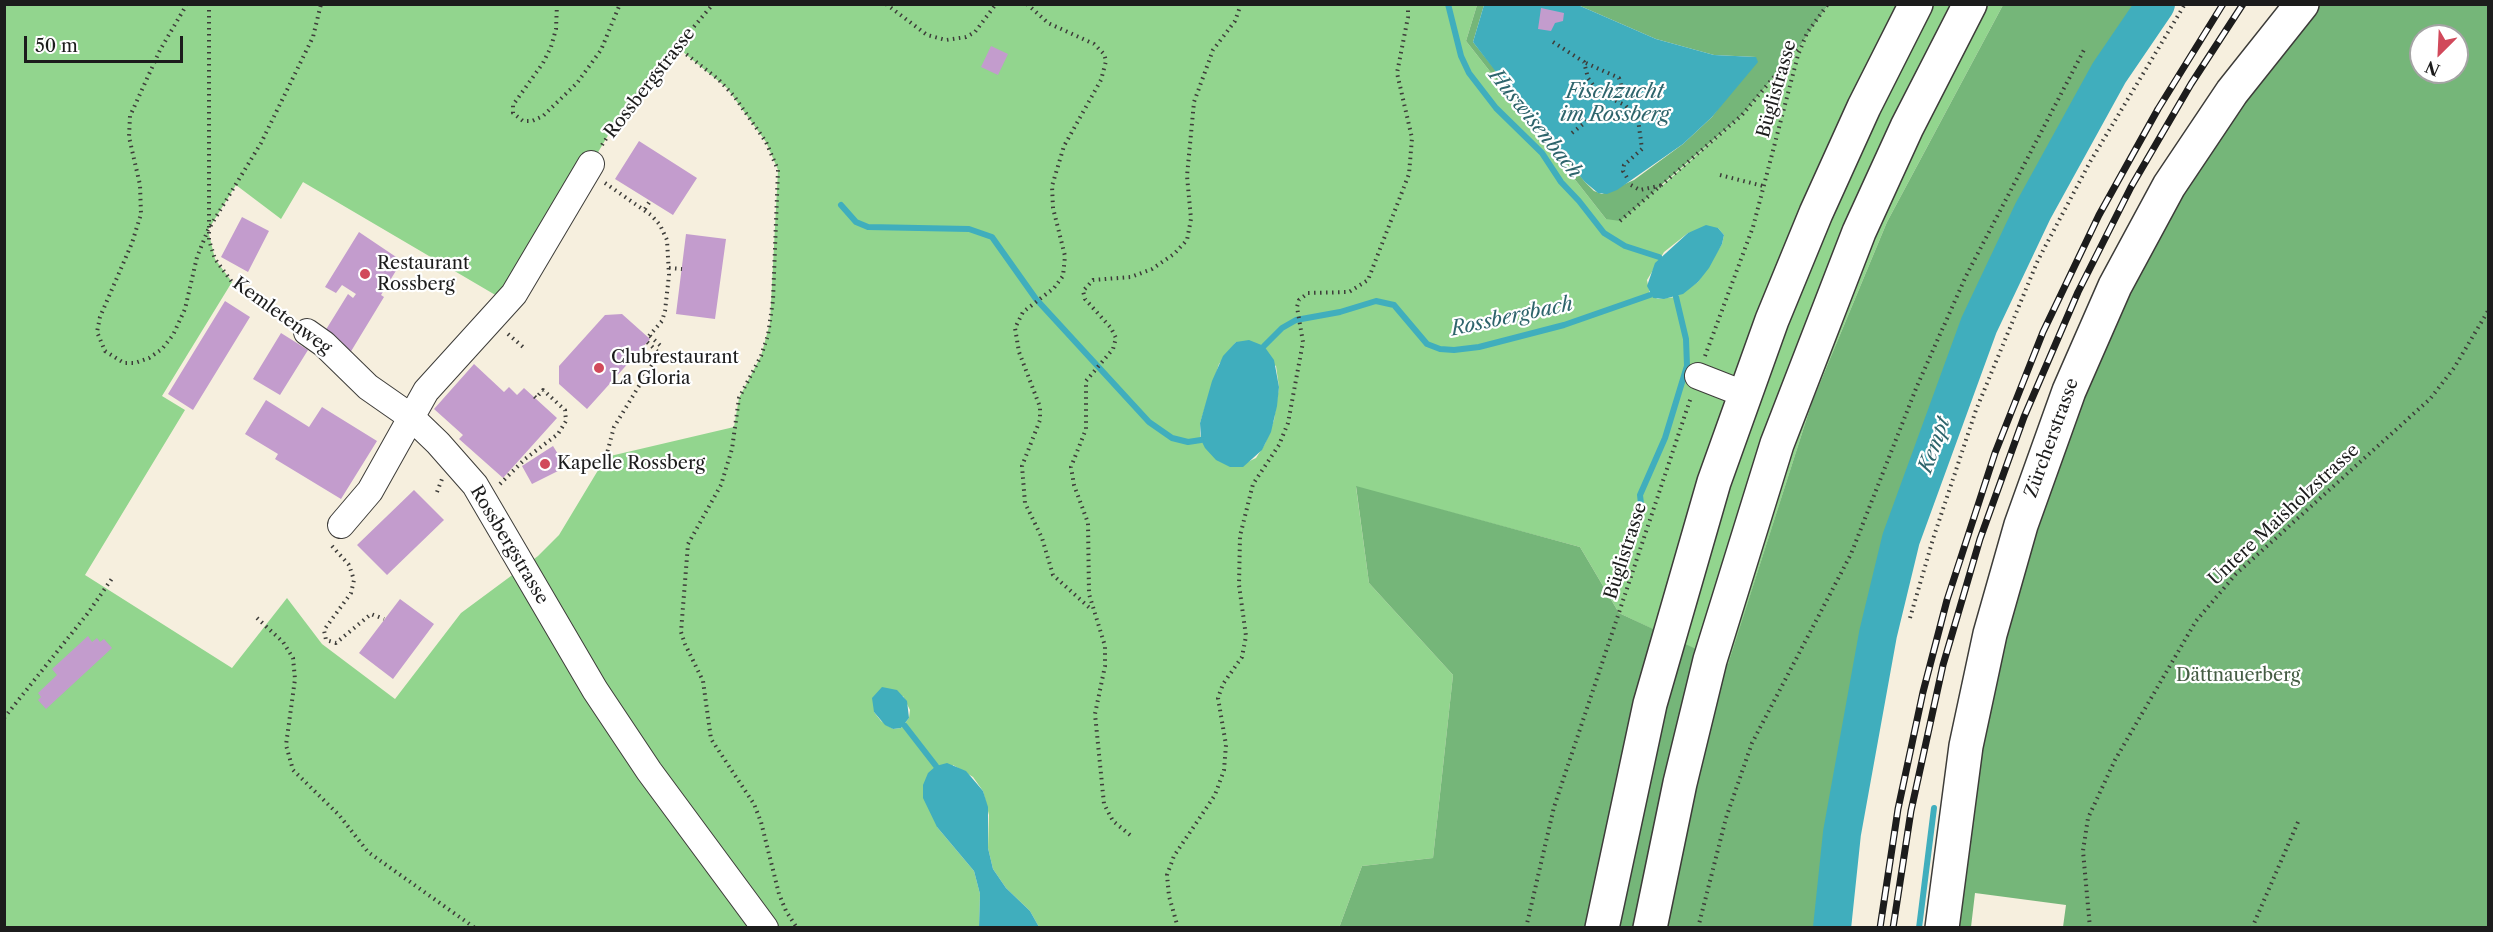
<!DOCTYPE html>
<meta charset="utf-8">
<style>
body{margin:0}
#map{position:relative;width:2493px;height:932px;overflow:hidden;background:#f6efde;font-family:"Libre Caslon Text",serif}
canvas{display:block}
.frame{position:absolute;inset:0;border:6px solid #1c1c1c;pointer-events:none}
.north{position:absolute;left:2409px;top:24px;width:60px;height:60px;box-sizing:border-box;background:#fff;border:2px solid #a4a4a4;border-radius:50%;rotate:204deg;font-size:16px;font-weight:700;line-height:24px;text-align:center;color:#1c1c1c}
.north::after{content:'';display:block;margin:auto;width:21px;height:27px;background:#d1495b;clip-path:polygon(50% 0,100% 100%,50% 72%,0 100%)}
.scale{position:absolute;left:24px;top:36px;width:159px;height:27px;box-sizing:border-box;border:3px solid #1c1c1c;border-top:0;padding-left:8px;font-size:18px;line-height:21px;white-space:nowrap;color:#1c1c1c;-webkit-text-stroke:4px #fff;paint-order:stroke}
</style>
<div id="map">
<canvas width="2493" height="932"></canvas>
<div class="frame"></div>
<div class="north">N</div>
<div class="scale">50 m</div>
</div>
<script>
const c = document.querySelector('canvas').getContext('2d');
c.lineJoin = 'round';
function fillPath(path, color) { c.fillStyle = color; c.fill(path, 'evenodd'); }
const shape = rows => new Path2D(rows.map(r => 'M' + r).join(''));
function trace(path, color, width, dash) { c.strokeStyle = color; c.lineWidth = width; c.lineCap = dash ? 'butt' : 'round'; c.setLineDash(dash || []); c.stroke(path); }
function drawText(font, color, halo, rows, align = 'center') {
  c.font = font + ' "Libre Caslon Text",serif'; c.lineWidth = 4.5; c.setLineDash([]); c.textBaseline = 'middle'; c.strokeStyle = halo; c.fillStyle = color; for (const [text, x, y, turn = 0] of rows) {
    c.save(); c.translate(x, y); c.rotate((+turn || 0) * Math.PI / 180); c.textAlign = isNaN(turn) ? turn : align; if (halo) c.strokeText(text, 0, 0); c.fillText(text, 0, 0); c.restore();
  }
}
fillPath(shape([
 [4,5,1477,5,1466,41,1606,219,1663,185,1742,115,1802,43,1828,5,2003,5,1887,222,1812,402,1728,665,1619,613,1580,547,1356,487,1369,583,1453,675,1433,858,1362,866,1339,928,1039,927,1030,911,1006,888,993,869,988,848,989,815,983,791,973,777,953,765,937,827,974,871,980,894,979,927,5,927],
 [677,47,727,88,766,142,778,170,770,323,761,356,739,398,734,427,606,457,559,535,538,556,461,613,395,699,322,644,287,598,232,668,85,575,185,410,162,396,232,282,215,259,208,230,236,185,281,219,303,182,509,303,610,132],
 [1718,228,1724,235,1722,244,1698,282,1676,297,1658,299,1650,295,1647,280,1664,252,1688,233],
 [1236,342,1276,366,1279,387,1274,420,1265,444,1256,458,1237,467,1201,440,1200,433,1200,423,1219,364],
 [903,696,910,710,909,718,901,728,893,729,881,721,874,712]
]), '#92d58e');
fillPath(shape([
 [1477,5,1484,5,1473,42,1585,182,1594,191,1602,194,1634,180,1683,144,1712,117,1756,57,1714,55,1656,39,1578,5,1828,5,1802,43,1742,115,1620,221,1606,219,1466,41],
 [2003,5,2171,5,2124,72,2033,235,1957,432,1897,518,1867,631,1835,805,1823,927,1339,928,1362,866,1433,858,1453,675,1369,583,1356,486,1580,547,1619,613,1728,664,1812,402,1887,222],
 [2302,5,2488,5,2488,927,2063,927,2066,905,1975,893,1971,927,1942,928,1962,774,2103,312],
 [2421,36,2457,36,2457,72,2421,72]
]), '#75b679');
fillPath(shape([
 [1484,5,1578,5,1656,39,1714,55,1756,57,1758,62,1712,117,1683,144,1617,190,1607,194,1598,193,1585,182,1546,137,1473,42],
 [1706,225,1718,228,1724,235,1722,244,1709,268,1698,282,1683,294,1664,299,1653,298,1647,286,1655,263,1688,233],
 [1249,340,1264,346,1274,360,1279,387,1277,406,1271,432,1262,450,1243,467,1230,467,1216,460,1205,448,1201,440,1200,423,1212,381,1223,356,1236,342],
 [882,687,897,690,907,701,909,718,901,728,893,729,885,725,874,712,872,698],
 [947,763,966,771,983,791,988,807,988,848,993,869,1006,888,1030,911,1039,927,979,927,980,894,974,871,937,827,923,798,923,785,928,773,936,766]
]), '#40aebd');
trace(shape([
 [1448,4,1461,56,1469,73,1496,108,1542,153,1561,182,1579,201,1604,233,1625,246,1659,257],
 [841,205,856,222,868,227,969,229,992,237,1036,299,1149,422,1172,438,1188,442,1201,440],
 [1264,346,1282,328,1296,320,1340,312,1376,301,1394,305,1427,344,1440,349,1454,350,1479,347,1564,325,1650,295],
 [1641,504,1640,495,1665,438,1687,366,1686,339,1676,297],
 [905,726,936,766],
 [1919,928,1934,808]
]), '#40aebd', 6);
trace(shape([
 [1832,928,1842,833,1878,634,1901,539,1979,325,2033,211,2109,73,2156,4]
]), '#40aebd', 38);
fillPath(shape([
 [1541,8,1564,13,1563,21,1555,23,1551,31,1538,29],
 [991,46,1008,54,998,75,981,67],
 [639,141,697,178,673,215,615,179],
 [242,217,269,231,248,272,221,257],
 [359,232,402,261,381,295,384,297,350,353,322,336,348,294,353,298,356,294,342,285,336,293,325,287],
 [686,234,726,239,715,319,676,314],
 [225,301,250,317,193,410,168,394],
 [622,314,650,339,587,409,559,384,559,366,605,315],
 [281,333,308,350,280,395,253,379],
 [474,364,504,392,509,387,517,395,524,388,557,418,503,478,459,439,463,435,434,409],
 [266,400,309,427,322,407,377,441,341,499,275,459,278,454,245,434],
 [553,446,566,467,532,484,522,466],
 [414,490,444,520,387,575,357,545],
 [400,599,434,624,393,679,359,653],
 [88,636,92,642,97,638,100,642,104,639,112,648,46,709,38,700,41,697,38,693,57,675,52,669]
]), '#c39ccd');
const minor = shape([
 [307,332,324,344,368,387,411,417,438,443,475,485,595,690,649,771,765,928],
 [1698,376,1744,394],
 [341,525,370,491,426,391,514,294,591,164]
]);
const major = shape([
 [1942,928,1966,746,1990,634,2021,525,2069,391,2115,286,2169,186,2232,92,2302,4]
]);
const highway = shape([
 [1602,928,1650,704,1714,482,1772,320,1816,213,1864,107,1916,4],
 [1650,928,1680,783,1710,660,1777,444,1859,232,1907,127,1970,4]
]);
trace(minor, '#3d3c39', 28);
trace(major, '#3d3c39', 36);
trace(highway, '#3d3c39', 36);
trace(shape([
 [187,4,160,50,130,116,129,137,140,185,141,214,132,243,100,317,97,332,105,351,124,363,135,363,149,358,162,349,173,335,185,309,197,257,208,230,261,143,313,37,321,4],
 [209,4,209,240,215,259,232,282,251,298,289,321],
 [557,4,556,29,551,47,543,63,513,105,513,113,523,121,532,121,543,116,577,83,601,50,620,4],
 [886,4,927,35,946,40,966,37,975,32,996,4],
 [1027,4,1048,23,1094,44,1104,54,1106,61,1101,80,1064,146,1052,186,1053,208,1065,256,1063,276,1054,288,1023,312,1015,328,1019,352,1040,407,1040,420,1022,466,1025,503,1042,538,1053,575,1092,610],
 [1553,42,1584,62,1588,78,1599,93,1625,105,1638,119,1642,149,1624,165,1623,171,1629,181],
 [677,47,718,79,734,96,766,142,778,170,773,300,768,335,761,356,739,398,732,449,721,485,688,544,681,632,685,644,703,681,711,739,754,804,761,822,779,894,786,911,797,928],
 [1586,63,1619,78,1622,88,1618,101],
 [1572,133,1602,109,1604,97],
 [602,145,629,104,713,4],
 [1720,175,1763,186],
 [605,183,651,215,660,225,667,240,669,275,665,311,662,321,648,337],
 [1631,185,1640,190,1663,185],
 [645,209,650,201],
 [1620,221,1742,115,1800,46],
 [669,268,682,269],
 [508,334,523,347],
 [650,336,663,348],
 [1705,356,1753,227,1798,55,1807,33,1828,4],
 [606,457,614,427,659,353,647,342],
 [500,484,525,459,558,434,566,421,565,410,543,390,536,398,533,395],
 [437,492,442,479],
 [332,546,349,565,354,580,351,593,324,630,326,640,336,643,371,614,384,619],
 [257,618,283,642,293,658,295,679,286,745,293,770,339,815,368,852,475,928],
 [1910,618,1933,539,1976,410,2038,260,2090,162,2185,4],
 [4,718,88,613,113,577],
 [1130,835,1113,821,1104,804,1095,714,1105,666,1105,646,1089,594,1088,523,1074,485,1071,467,1086,429,1086,381,1113,349,1116,338,1111,328,1085,299,1083,291,1093,280,1131,277,1152,269,1174,254,1187,240,1191,219,1187,176,1194,102,1213,50,1235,21,1241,4],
 [1178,928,1169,896,1167,875,1174,856,1215,795,1224,770,1226,745,1218,698,1223,684,1242,657,1246,636,1239,585,1240,536,1253,484,1279,445,1288,423,1303,342,1297,307,1299,300,1308,293,1349,292,1368,280,1409,174,1412,138,1397,73,1408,17,1408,4],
 [1526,928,1554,807,1691,397],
 [1698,928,1726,818,1752,743,1851,554,1917,386,1966,276,2085,48],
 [2090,928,2083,851,2088,818,2115,760,2196,621,2236,574,2430,399,2454,368,2488,311],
 [2252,928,2298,822]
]), '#3d3c39', 4, [1.5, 4.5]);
trace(minor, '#fff', 26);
trace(major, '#fff', 33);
trace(highway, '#fff', 33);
const rail = shape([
 [1880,928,1898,809,1923,692,1947,600,1995,453,2043,332,2099,215,2158,109,2223,4],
 [1893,928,1911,811,1943,665,1980,539,2024,417,2078,292,2131,187,2191,84,2243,4]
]);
trace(rail, '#1c1c1c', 7);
trace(rail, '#fff', 4.5, [14]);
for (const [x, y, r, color] of [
 [365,274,6,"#d1495b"],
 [599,368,6,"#d1495b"],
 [545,464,6,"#d1495b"]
]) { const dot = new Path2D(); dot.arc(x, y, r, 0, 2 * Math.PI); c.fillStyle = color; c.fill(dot); trace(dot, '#fff', 2); }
drawText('18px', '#1c1c1c', '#fff', [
 ["Rossbergstrasse",650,83,-52],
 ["Büglistrasse",1777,89,-74],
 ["Kemletenweg",282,316,36],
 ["Zürcherstrasse",2052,438,-70],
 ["Untere Maisholzstrasse",2284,515,-43],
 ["Rossbergstrasse",509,545,59],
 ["Büglistrasse",1626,551,-72]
]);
drawText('18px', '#1c1c1c', '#fff', [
 ["Restaurant",377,264],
 ["Rossberg",377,285],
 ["Clubrestaurant",611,358],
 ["La Gloria",611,379],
 ["Kapelle Rossberg",557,464]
], 'left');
drawText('18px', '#455d44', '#fff', [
 ["Dättnauerberg",2238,676]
]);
drawText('italic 20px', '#2e656c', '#fff', [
 ["Fischzucht",1615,92],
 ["im Rossberg",1615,115],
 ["Huswisenbach",1535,124,51],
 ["Rossbergbach",1512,317,-12],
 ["Kempt",1935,445,-70]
]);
</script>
